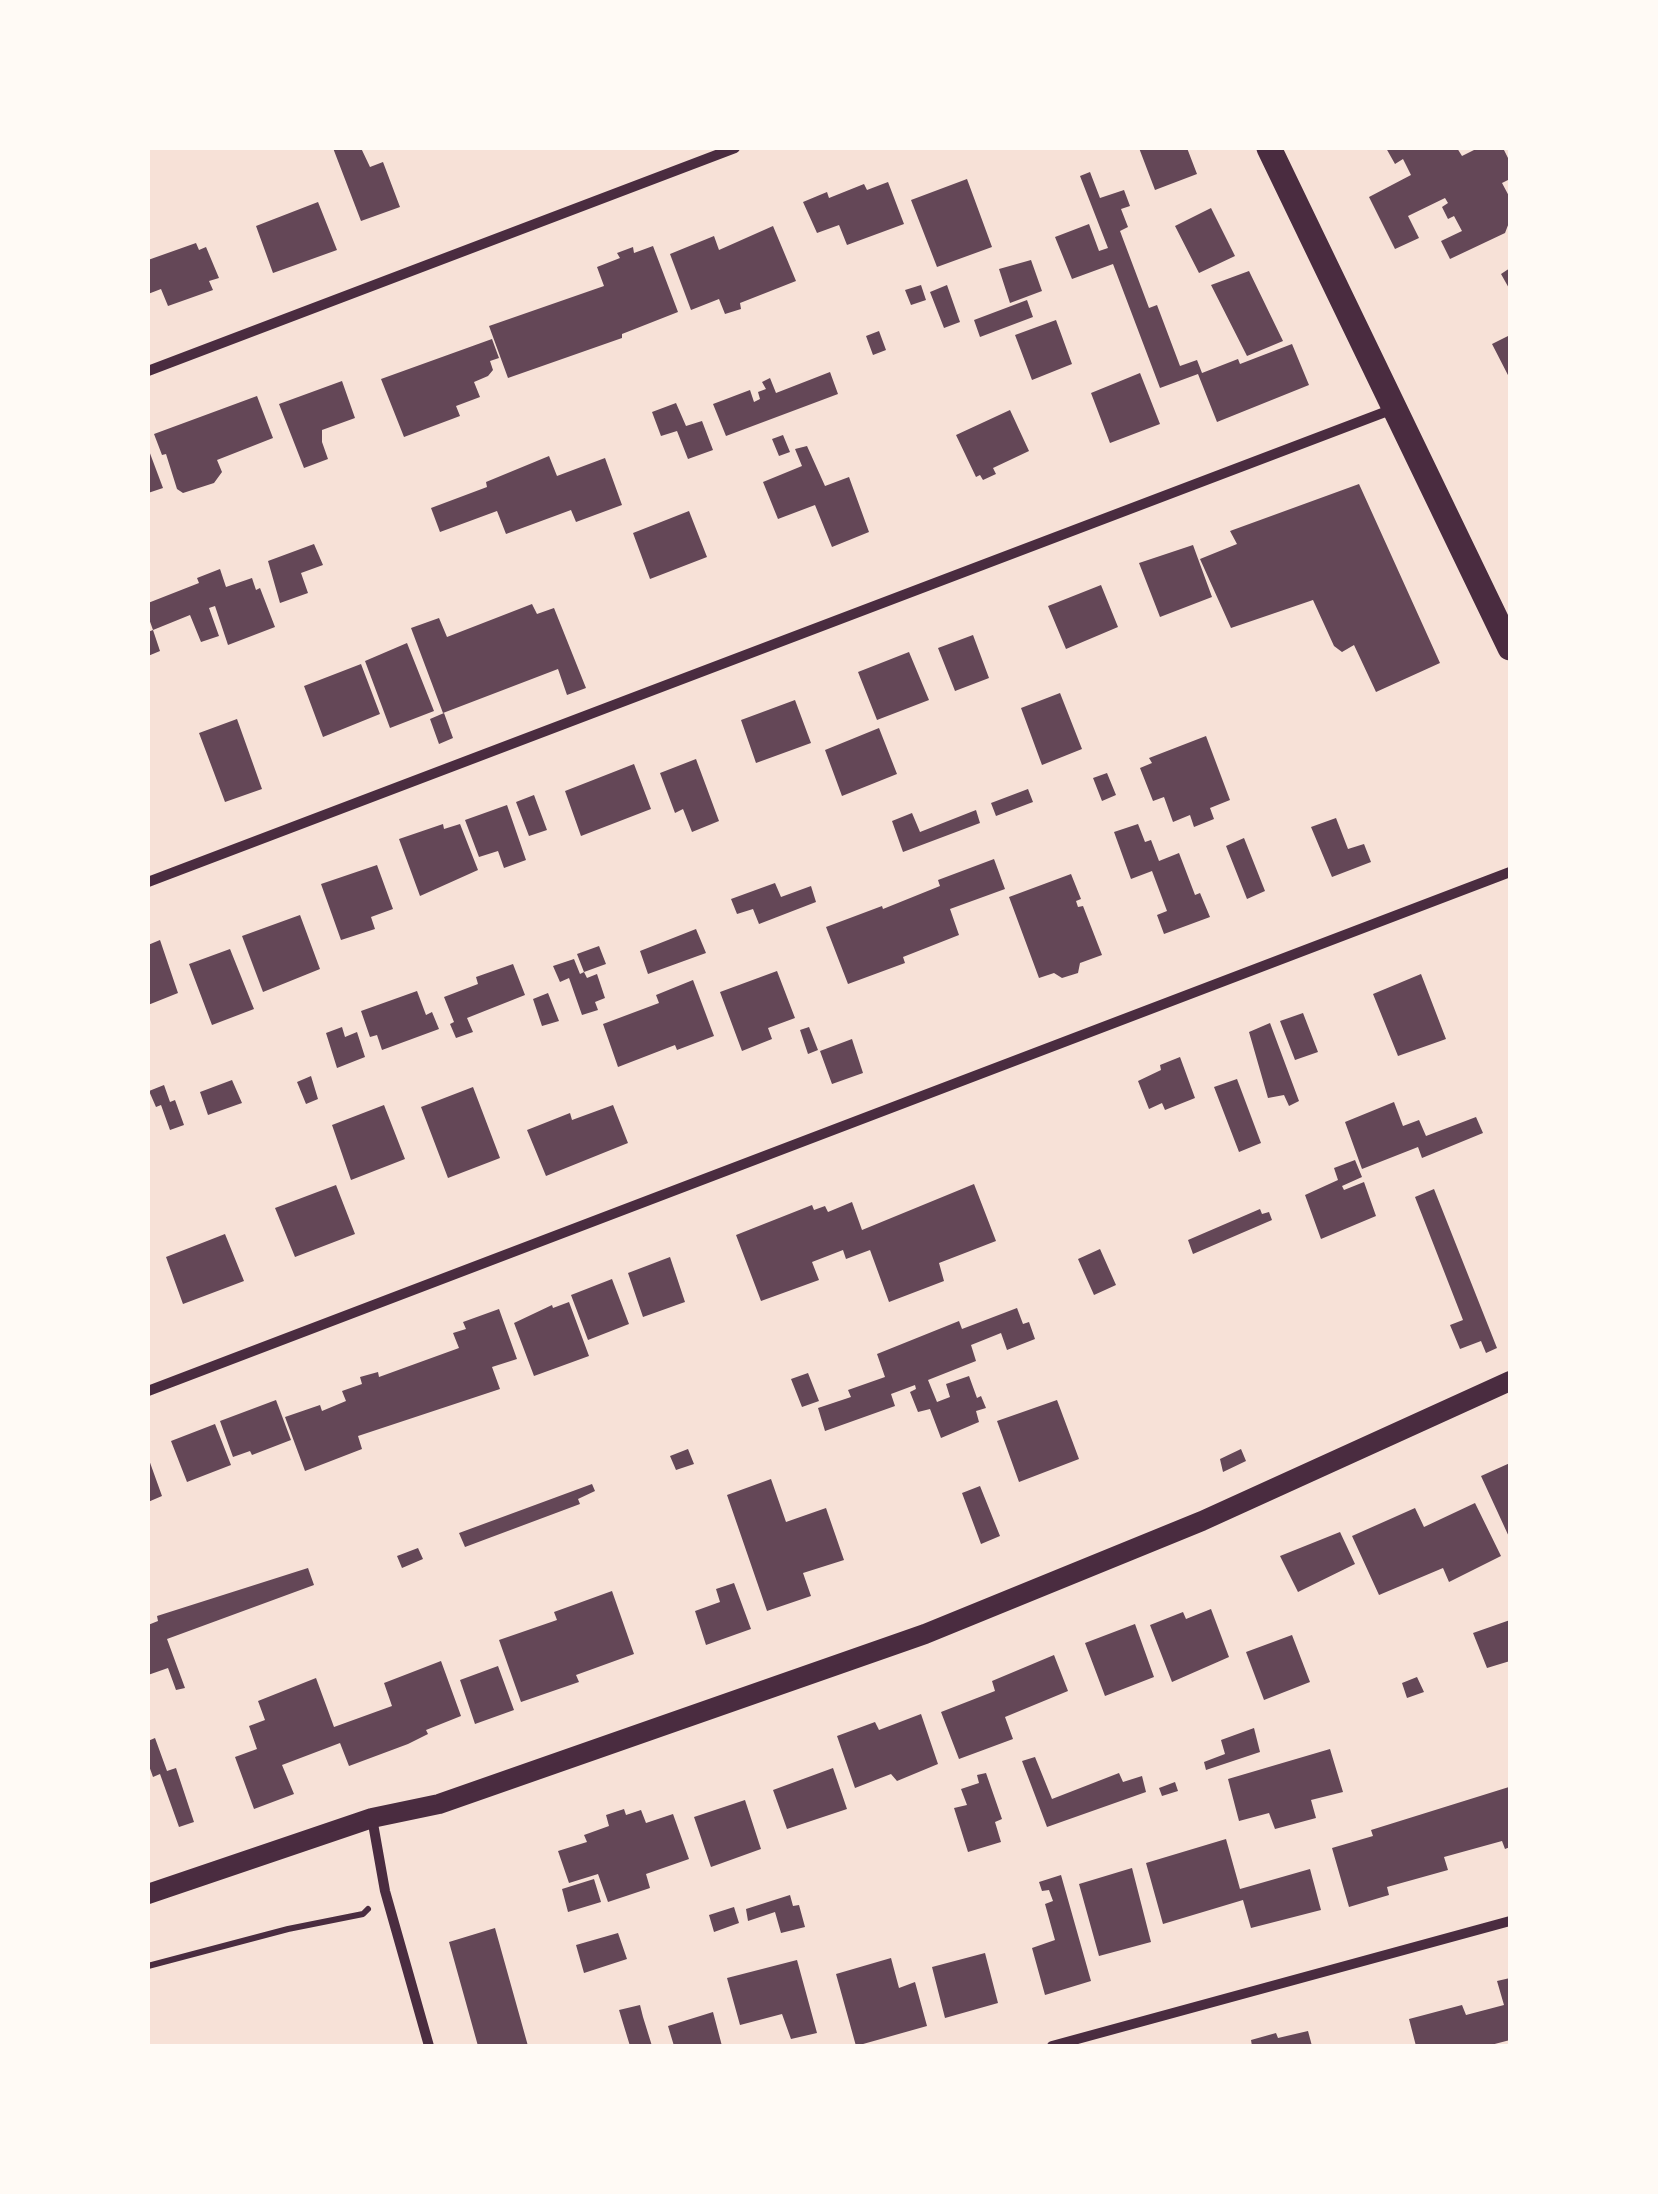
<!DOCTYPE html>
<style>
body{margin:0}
#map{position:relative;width:1658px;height:2194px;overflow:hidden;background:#f7e1d7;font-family:"Golos Text",sans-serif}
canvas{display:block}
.frame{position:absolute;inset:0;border:150px solid #fffaf5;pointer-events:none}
</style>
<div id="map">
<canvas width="1658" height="2194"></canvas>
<div class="frame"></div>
</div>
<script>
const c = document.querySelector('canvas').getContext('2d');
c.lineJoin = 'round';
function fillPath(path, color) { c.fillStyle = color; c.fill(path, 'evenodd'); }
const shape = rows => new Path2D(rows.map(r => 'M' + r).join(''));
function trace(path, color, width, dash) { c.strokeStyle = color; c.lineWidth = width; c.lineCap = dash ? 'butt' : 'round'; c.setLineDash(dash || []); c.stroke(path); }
fillPath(shape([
 [333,148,361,148,370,167,383,162,400,207,361,221],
 [1139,148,1187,148,1197,174,1155,190],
 [1386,148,1457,148,1462,156,1478,148,1503,148,1510,162,1510,179,1502,183,1510,198,1510,220,1505,233,1450,259,1441,241,1462,231,1454,216,1448,219,1442,207,1448,203,1445,198,1408,216,1419,238,1395,249,1369,197,1411,175,1403,159,1395,164],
 [1090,172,1100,198,1124,190,1130,206,1121,209,1128,227,1120,231,1149,308,1157,305,1180,366,1197,360,1202,373,1238,359,1240,364,1292,344,1309,385,1217,422,1198,374,1160,388,1113,264,1072,279,1055,237,1089,224,1099,251,1108,248,1080,176],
 [967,179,992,247,937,267,911,200],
 [888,182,904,224,847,245,839,225,817,233,803,202,827,192,829,198,864,184,867,190],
 [318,202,337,250,273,273,256,226],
 [1211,208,1235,256,1199,273,1175,226],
 [773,226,796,281,740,303,741,309,725,314,719,299,691,310,670,254,714,236,719,250],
 [196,243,199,250,206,247,219,278,209,281,213,290,168,306,161,289,148,294,148,260],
 [653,246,678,312,622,334,622,338,508,378,489,326,604,286,597,267,620,258,617,253,633,247,634,253],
 [1031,260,1042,291,1010,303,999,269],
 [1510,268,1510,290,1501,274],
 [1249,271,1283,341,1247,356,1211,285],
 [921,285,926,300,911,305,905,290],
 [947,285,960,322,944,328,930,292],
 [1027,300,1033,317,980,337,974,320],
 [1056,320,1072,364,1032,380,1015,335],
 [879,331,886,350,873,355,866,336],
 [1510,335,1510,379,1492,344],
 [492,339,499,358,490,361,493,370,488,376,474,382,480,397,456,406,460,416,404,437,381,379],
 [830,372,838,394,726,436,713,404,750,390,754,402,760,399,758,392,766,389,762,382,770,378,776,393],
 [1140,373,1160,424,1110,443,1091,393],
 [342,381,355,418,322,430,322,442,328,459,304,468,279,404],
 [257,396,273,438,217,460,222,472,214,483,183,493,177,489,166,454,162,455,154,434],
 [676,403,686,426,702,421,713,450,688,459,677,431,661,436,652,412],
 [1010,410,1029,451,993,468,996,474,983,480,980,475,976,477,956,435],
 [783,435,790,452,779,456,772,439],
 [807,446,825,486,849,477,869,532,832,547,815,505,778,519,763,482,802,466,795,449],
 [148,448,163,488,148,493],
 [549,456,557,476,605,458,622,505,576,522,571,510,506,534,497,511,440,532,431,508,487,487,486,482],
 [1359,484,1440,663,1376,692,1354,645,1342,652,1334,646,1313,600,1231,628,1200,559,1237,544,1230,531],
 [689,511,707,557,650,579,633,533],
 [314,544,323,565,301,573,308,593,280,603,268,561],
 [1193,545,1212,597,1160,617,1139,563],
 [220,569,226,587,252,578,256,590,260,588,275,627,228,645,215,606,209,608,219,636,201,642,190,615,153,630,148,616,148,603,199,583,197,578],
 [1101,585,1118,627,1066,649,1048,606],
 [532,604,537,614,554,608,586,688,567,695,558,669,443,713,411,628,439,618,447,637],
 [153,630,160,651,148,656,148,632],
 [973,635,989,678,955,691,938,648],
 [407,643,434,711,390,728,365,661],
 [909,652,929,700,877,720,858,672],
 [361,664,380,714,323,737,304,686],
 [1060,693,1082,749,1042,765,1021,708],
 [795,700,811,743,756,763,741,720],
 [444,713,453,738,439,744,430,719],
 [237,719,262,789,225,802,199,733],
 [879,728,897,774,842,796,825,750],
 [1206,736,1230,800,1210,808,1214,819,1194,827,1190,815,1173,822,1164,797,1153,801,1140,768,1152,763,1149,758],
 [696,759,719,821,692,832,683,809,675,813,660,773],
 [634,764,651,809,581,836,565,791],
 [1107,773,1116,795,1102,801,1093,778],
 [1028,789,1033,802,996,816,991,803],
 [534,795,547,830,529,836,516,802],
 [507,805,526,860,504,868,498,851,479,857,465,820],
 [976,810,980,823,903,852,892,821,912,813,920,832],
 [1336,818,1348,849,1364,844,1371,862,1332,877,1311,827],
 [443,824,444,829,460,824,478,870,420,896,399,839],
 [1138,824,1145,842,1151,840,1159,861,1179,853,1195,895,1200,893,1210,917,1164,934,1157,915,1167,911,1152,871,1131,879,1114,832],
 [1244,838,1265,891,1247,899,1226,846],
 [994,859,1005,889,950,909,959,935,903,957,905,963,848,984,826,927,882,906,883,909,940,886,938,880],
 [377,865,393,909,371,917,375,929,341,940,321,884],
 [1071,874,1081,899,1076,901,1078,907,1083,906,1102,955,1080,963,1078,973,1062,978,1054,973,1039,978,1009,897],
 [775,883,781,897,811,886,816,902,759,924,753,909,737,914,731,899],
 [300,915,320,969,263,992,242,936],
 [696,929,706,953,648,974,640,951],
 [160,940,178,993,148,1005,148,945],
 [599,946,606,964,584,972,577,954],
 [230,949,254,1009,212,1025,189,964],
 [574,959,580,974,584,972,587,978,597,974,605,998,595,1002,598,1010,582,1015,569,978,560,982,553,966],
 [513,964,525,995,467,1018,473,1032,456,1038,450,1024,454,1022,444,997,478,984,476,977],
 [777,971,795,1018,768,1028,772,1039,742,1051,720,992],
 [1421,974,1446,1039,1398,1056,1373,994],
 [693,980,714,1036,677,1050,675,1045,618,1067,603,1024,659,1003,656,995],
 [417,991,426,1015,432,1012,439,1029,382,1050,377,1035,370,1037,361,1011],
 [548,993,559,1021,542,1026,533,999],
 [1303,1013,1318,1052,1295,1060,1280,1021],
 [1270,1023,1299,1101,1289,1106,1284,1095,1268,1098,1249,1032],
 [342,1027,345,1037,357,1032,365,1057,337,1068,326,1033],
 [809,1027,818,1050,808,1054,800,1030],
 [852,1039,863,1073,832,1084,820,1051],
 [1180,1057,1195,1098,1165,1110,1162,1103,1149,1109,1138,1081,1161,1070,1160,1065],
 [311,1076,318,1099,306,1104,297,1082],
 [1237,1079,1261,1143,1239,1152,1214,1087],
 [232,1080,242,1103,208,1115,200,1092],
 [164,1085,170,1102,175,1100,184,1125,170,1130,161,1105,156,1107,149,1091],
 [473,1087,500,1158,448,1178,421,1107],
 [1394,1102,1403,1126,1419,1120,1426,1136,1476,1117,1483,1133,1422,1158,1418,1147,1362,1169,1345,1122],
 [384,1105,405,1159,351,1180,332,1125],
 [613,1105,628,1143,546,1176,527,1130,570,1113,572,1120],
 [1355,1160,1362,1177,1342,1186,1344,1190,1364,1182,1376,1216,1321,1239,1305,1195,1338,1180,1334,1168],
 [974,1184,996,1241,939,1263,944,1281,889,1302,870,1250,846,1259,843,1250,812,1262,819,1280,761,1301,736,1235,812,1205,814,1210,825,1206,828,1212,852,1202,862,1230],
 [336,1185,355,1234,295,1257,275,1208],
 [1434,1189,1497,1348,1486,1353,1481,1341,1460,1349,1450,1325,1463,1320,1415,1197],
 [1260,1209,1262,1214,1269,1212,1272,1220,1193,1254,1188,1240],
 [225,1234,244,1281,183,1304,166,1257],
 [1100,1249,1116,1285,1094,1295,1078,1259],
 [670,1257,685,1302,643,1317,628,1273],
 [612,1279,629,1324,588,1340,571,1295],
 [569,1302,589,1356,534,1376,514,1323,552,1305,553,1308],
 [1017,1308,1023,1324,1029,1322,1035,1339,1007,1350,1001,1333,971,1345,976,1361,928,1380,937,1402,950,1397,946,1384,969,1376,977,1398,981,1396,986,1408,976,1411,979,1422,941,1438,930,1409,918,1412,910,1392,916,1389,915,1385,891,1394,895,1406,825,1431,818,1408,851,1397,848,1390,885,1377,877,1354,959,1321,962,1329],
 [499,1309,517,1359,492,1367,500,1389,358,1436,362,1449,305,1471,285,1417,320,1405,322,1411,346,1401,342,1391,362,1384,360,1377,378,1372,379,1377,459,1348,453,1333,466,1329,463,1322],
 [808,1373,819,1401,802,1407,791,1379],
 [276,1400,291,1440,252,1455,250,1451,233,1457,220,1421],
 [1057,1400,1079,1459,1019,1482,997,1421],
 [215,1424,231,1465,187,1482,171,1441],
 [688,1449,694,1464,676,1470,670,1456],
 [1241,1449,1246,1461,1223,1472,1220,1459],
 [148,1457,162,1496,148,1502],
 [1510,1463,1510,1539,1481,1476],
 [771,1479,786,1522,826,1508,844,1560,803,1573,811,1596,767,1611,727,1495],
 [592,1484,595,1491,578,1499,580,1504,465,1547,459,1533],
 [980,1486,1000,1536,981,1544,962,1493],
 [1475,1503,1501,1556,1449,1582,1443,1568,1379,1595,1352,1536,1415,1508,1424,1527],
 [1340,1532,1355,1564,1298,1592,1280,1556],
 [418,1548,423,1559,402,1568,397,1556],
 [308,1568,314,1585,167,1639,185,1688,176,1690,168,1668,148,1675,148,1625,158,1621,157,1616],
 [734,1583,751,1629,706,1645,695,1611,720,1602,716,1589],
 [612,1591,634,1654,576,1675,579,1682,521,1702,499,1640,557,1620,554,1612],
 [1211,1609,1229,1657,1172,1682,1150,1625,1183,1612,1186,1619],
 [1510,1620,1510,1661,1487,1668,1473,1633],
 [1135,1624,1154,1677,1105,1696,1085,1643],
 [1292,1635,1310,1682,1264,1700,1246,1652],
 [1054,1655,1068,1691,1005,1717,1013,1739,959,1759,941,1712,995,1691,992,1681],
 [441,1661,461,1716,426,1730,428,1734,408,1744,349,1766,340,1743,282,1765,294,1794,254,1809,235,1757,257,1749,249,1726,265,1720,258,1701,316,1678,334,1727,392,1706,384,1683],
 [498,1666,514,1710,475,1724,460,1680],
 [1417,1677,1424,1692,1407,1698,1402,1683],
 [921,1714,938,1764,897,1781,891,1774,855,1788,837,1736,875,1722,879,1730],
 [1254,1728,1260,1752,1206,1770,1204,1762,1225,1754,1221,1740],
 [155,1738,167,1771,176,1768,194,1822,179,1827,160,1774,153,1777,148,1763,148,1741],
 [1330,1749,1343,1792,1311,1800,1316,1818,1275,1829,1269,1813,1239,1821,1228,1779],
 [1035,1757,1052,1799,1119,1773,1123,1782,1142,1776,1146,1792,1047,1827,1022,1761],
 [833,1768,847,1809,787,1829,773,1790],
 [986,1773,1002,1819,995,1822,1001,1842,968,1852,954,1808,967,1805,961,1789,979,1783,977,1775],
 [1175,1782,1178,1791,1162,1796,1159,1788],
 [1509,1787,1510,1847,1505,1849,1502,1841,1444,1857,1448,1870,1387,1887,1389,1895,1349,1907,1332,1848,1373,1836,1371,1830],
 [745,1800,761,1849,711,1867,694,1817],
 [624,1809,626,1815,641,1810,646,1823,673,1814,689,1859,646,1874,650,1888,608,1902,598,1874,569,1883,558,1851,587,1842,584,1835,609,1826,606,1815],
 [1226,1839,1240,1889,1310,1869,1321,1910,1251,1928,1243,1900,1163,1924,1146,1863],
 [1132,1868,1151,1942,1099,1956,1079,1884],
 [1061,1875,1091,1981,1045,1995,1032,1948,1055,1940,1045,1904,1053,1901,1049,1890,1042,1891,1039,1882],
 [594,1879,601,1902,568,1912,562,1889],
 [790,1895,793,1906,799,1905,805,1927,781,1933,775,1912,748,1921,746,1909],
 [734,1907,739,1923,714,1932,709,1915],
 [495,1928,528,2046,478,2046,449,1942],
 [618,1933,627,1959,584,1973,576,1945],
 [985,1953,998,2003,945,2018,932,1967],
 [891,1958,899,1988,915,1982,927,2026,856,2046,836,1974],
 [797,1960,817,2033,791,2039,782,2014,740,2025,727,1978],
 [1510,1978,1510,2040,1487,2046,1416,2046,1409,2019,1462,2005,1466,2015,1504,2005,1497,1981],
 [640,2005,643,2017,652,2046,630,2046,619,2010],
 [713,2012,722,2046,674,2046,668,2026],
 [1308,2031,1312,2046,1252,2046,1251,2040,1276,2033,1278,2038]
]), '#644757');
trace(shape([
 [148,1966,288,1929,363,1914,368,1909]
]), '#4a2c40', 6);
trace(shape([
 [148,371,735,148],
 [148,882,1393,409],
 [148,1391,1510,872],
 [372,1818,385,1891,429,2046],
 [1052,2046,1510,1921]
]), '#4a2c40', 10);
trace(shape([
 [148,1894,372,1818,439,1804,925,1634,1202,1521,1510,1381]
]), '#4a2c40', 20);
trace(shape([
 [1269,148,1510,648]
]), '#4a2c40', 25);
</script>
